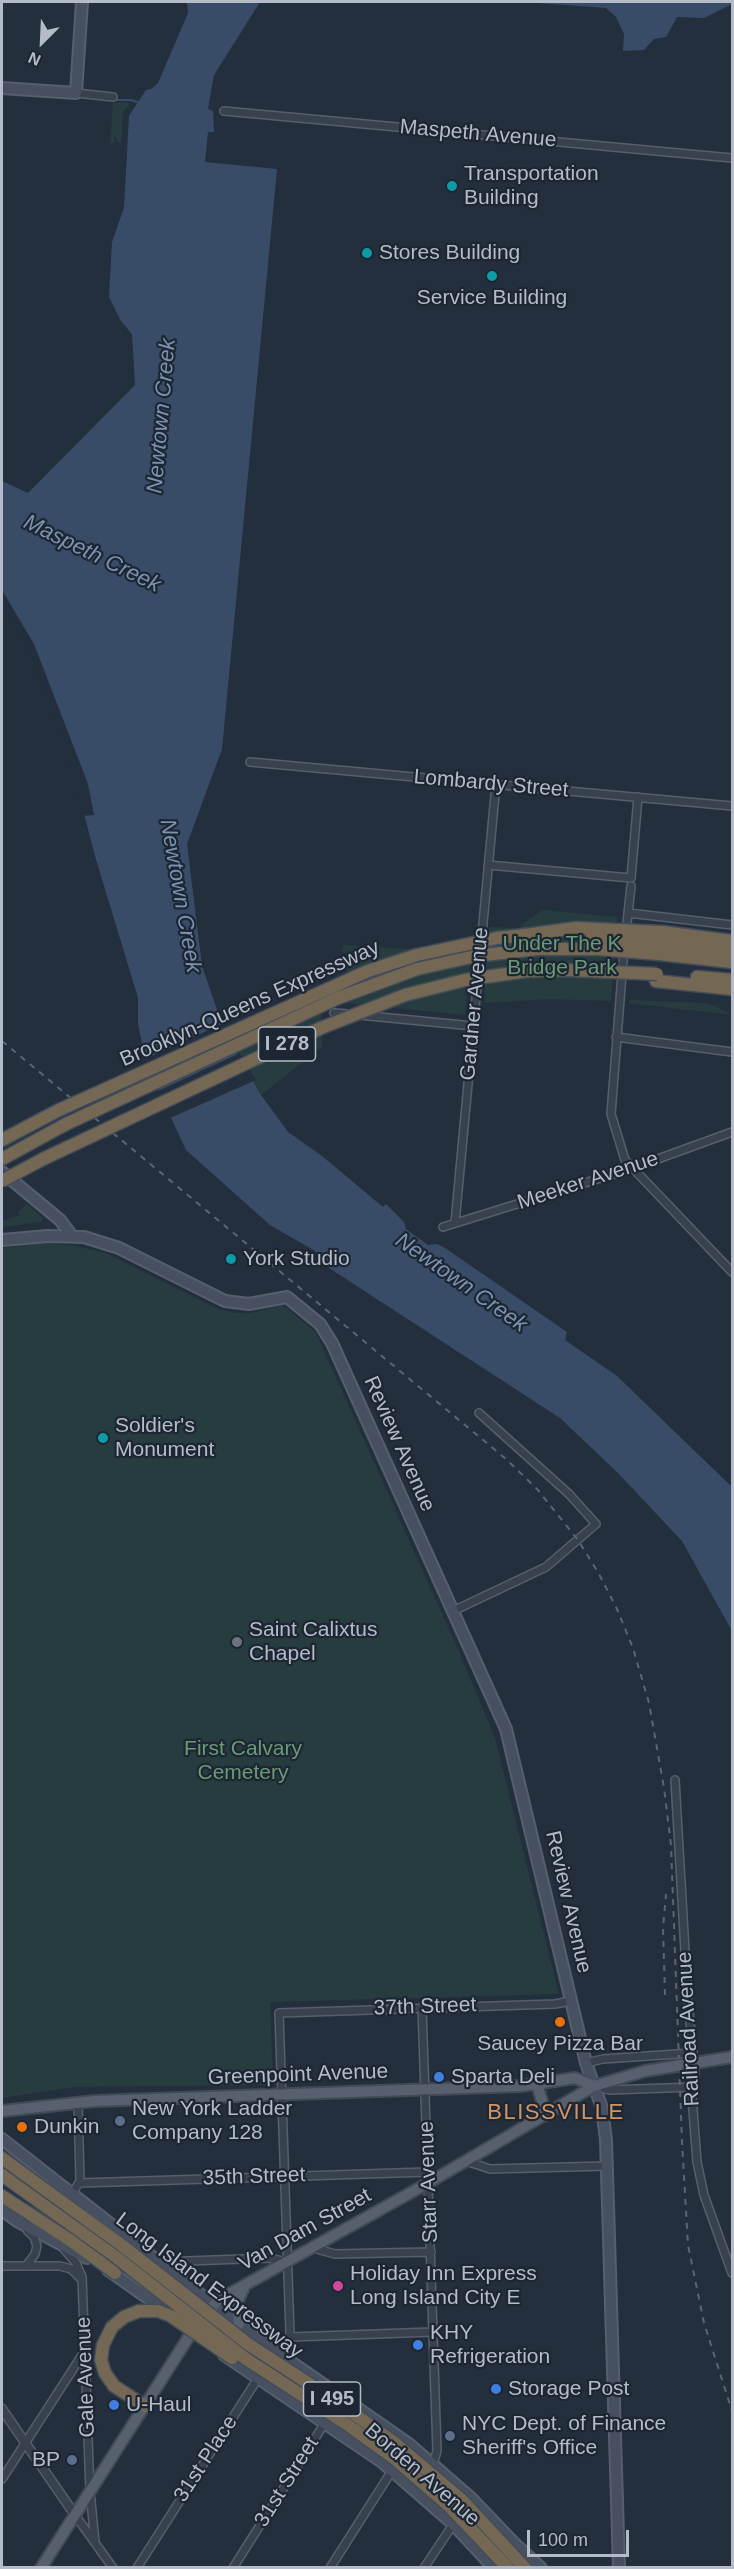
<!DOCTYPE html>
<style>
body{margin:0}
#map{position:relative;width:734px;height:2569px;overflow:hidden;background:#242f3e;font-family:Arial,sans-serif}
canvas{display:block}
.frame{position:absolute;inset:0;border:3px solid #b4bcc9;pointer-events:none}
.north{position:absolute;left:12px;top:12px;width:60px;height:60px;-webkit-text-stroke:4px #1d2633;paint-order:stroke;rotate:204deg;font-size:16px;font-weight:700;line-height:24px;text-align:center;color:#b4bcc9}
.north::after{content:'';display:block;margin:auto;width:21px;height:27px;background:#b4bcc9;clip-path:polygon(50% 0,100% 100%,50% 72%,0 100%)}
.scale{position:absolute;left:527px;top:2530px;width:102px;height:27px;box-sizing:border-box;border:3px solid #b4bcc9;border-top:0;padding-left:8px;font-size:18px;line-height:21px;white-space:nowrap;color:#b4bcc9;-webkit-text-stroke:4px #1d2633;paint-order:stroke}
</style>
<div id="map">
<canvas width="734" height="2569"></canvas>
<div class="frame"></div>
<div class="north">N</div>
<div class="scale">100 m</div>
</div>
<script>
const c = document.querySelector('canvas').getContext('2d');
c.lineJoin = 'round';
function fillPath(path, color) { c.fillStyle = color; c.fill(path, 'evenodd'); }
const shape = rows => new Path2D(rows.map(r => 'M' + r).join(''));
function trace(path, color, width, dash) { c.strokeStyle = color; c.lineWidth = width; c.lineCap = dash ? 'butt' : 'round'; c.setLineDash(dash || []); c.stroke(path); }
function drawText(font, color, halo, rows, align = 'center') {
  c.font = font + ' Arial,sans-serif'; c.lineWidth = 4.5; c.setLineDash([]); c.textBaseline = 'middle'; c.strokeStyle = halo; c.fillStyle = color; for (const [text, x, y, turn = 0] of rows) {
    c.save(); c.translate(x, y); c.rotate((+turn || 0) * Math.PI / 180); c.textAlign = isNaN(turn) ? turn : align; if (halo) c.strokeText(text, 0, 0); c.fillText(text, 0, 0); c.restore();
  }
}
fillPath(shape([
 [124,102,130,103,123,112,121,144,117,141,116,135,114,136,115,142,110,144,113,103],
 [542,910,617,917,611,1001,550,999,484,1003,489,927,518,928],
 [343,945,471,953,465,1015,344,1003,348,954,342,952],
 [321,992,322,1047,261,1095,225,1033,266,1008],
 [631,1000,702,1003,713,1005,732,1015,628,1003],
 [26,1203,43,1218,41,1222,2,1227,2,1221,20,1215,18,1213],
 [45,1243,75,1246,106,1253,218,1309,234,1313,251,1313,283,1305,316,1333,457,1647,495,1738,559,1994,270,2002,273,2085,74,2087,2,2098,2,1248]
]), '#263c3f');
fillPath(shape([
 [187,2,260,2,214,75,208,109,213,111,214,132,208,132,205,162,277,169,222,749,187,844,202,966,225,1033,261,1095,288,1132,322,1156,383,1207,386,1204,404,1222,406,1229,428,1245,437,1244,445,1248,567,1332,565,1340,617,1376,732,1487,732,1631,682,1541,618,1473,560,1418,326,1266,315,1251,270,1225,186,1150,147,1066,138,1024,138,998,95,856,76,783,43,675,22,626,2,591,2,481,28,493,135,385,132,334,121,321,109,297,112,242,124,208,129,116,146,90,151,89,158,83,188,13],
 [525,2,732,2,732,4,704,18,677,17,666,37,654,39,644,50,623,51,624,34,616,17,606,8]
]), '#394c67');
fillPath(shape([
 [2,590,34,644,88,784,94,815,82,816,46,692,19,627,2,597],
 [224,1023,238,1050,154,1088,143,1060],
 [240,1053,256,1080,168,1119,156,1092]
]), '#242f3e');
trace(shape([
 [114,100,131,100,140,103]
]), '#394c67', 2);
const minor = shape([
 [76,93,113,97],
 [224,111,732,158],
 [250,762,732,806],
 [488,865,631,878,638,797],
 [628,913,732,925],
 [626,932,631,886],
 [624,949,611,1114,625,1160,732,1272],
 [334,1013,348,1014],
 [359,1015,473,1026],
 [616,1037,732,1052],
 [455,1223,496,784],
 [443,1227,633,1168,732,1132],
 [453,1611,546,1567,596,1524,569,1494,479,1413],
 [675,1780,688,2002,695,2072,692,2097,697,2162,704,2195,732,2273],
 [422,2007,437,2451,433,2464],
 [586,2063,603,2059,692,2053],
 [597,2087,610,2090,694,2087],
 [466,2161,490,2169,606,2166],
 [80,2183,428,2172],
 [72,2194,80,2181,78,2103],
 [63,2248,76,2263,82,2277,90,2491,95,2542],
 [313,2248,335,2254,431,2252],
 [160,2262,270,2258,286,2262],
 [2,2266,60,2266,71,2269,81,2279],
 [26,2266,35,2254,37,2246,34,2237,27,2230],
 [291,2337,433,2332],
 [291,2362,279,2013,555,2004,571,2001],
 [2,2479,86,2349],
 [75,2515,113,2568],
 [137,2568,260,2375],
 [233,2568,326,2421],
 [330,2568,393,2469],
 [424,2568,468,2502]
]);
const tertiary = shape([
 [2,2409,75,2515]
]);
const secondary = shape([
 [2,88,76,93,82,2],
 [2,1172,60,1220,72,1236],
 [2,1240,48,1236,84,1237,119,1248,225,1301,249,1304,287,1297,320,1324,332,1343,506,1729,586,2063,602,2108,606,2140,619,2568],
 [2,2139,251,2334,409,2444,471,2498,517,2546,541,2568],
 [2,2210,17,2221,87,2258],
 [108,2270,169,2313],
 [224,2355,382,2462,453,2524,494,2568]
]);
const primary = shape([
 [537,2084,546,2115],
 [2,2111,95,2101,521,2086,575,2078,594,2086],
 [239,2324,237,2303,245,2285],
 [41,2568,188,2338,218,2300,428,2183,594,2086,645,2071]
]);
const motorway = shape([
 [662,932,732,941],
 [497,938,525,935],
 [661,943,732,953],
 [659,954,732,962],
 [697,977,732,980],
 [656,981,732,989],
 [2,1140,59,1110],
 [2,1159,66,1124],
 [2,2158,124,2247],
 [2,2175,116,2257],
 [2,2196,70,2240,115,2273],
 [139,2311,124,2317,112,2327,103,2345,101,2360,105,2373,114,2386,145,2406]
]);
trace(minor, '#565f6c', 10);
trace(tertiary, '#565f6c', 11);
trace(secondary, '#565f6c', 14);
trace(primary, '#414a57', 14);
trace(motorway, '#434c59', 15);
trace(minor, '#38414e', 7);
trace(tertiary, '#38414e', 8);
trace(secondary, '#465061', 10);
trace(primary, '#56606e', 10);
trace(motorway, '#746855', 12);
trace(shape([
 [2,1041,506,1459,537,1489,578,1540,599,1574,617,1609,633,1648,649,1703,664,1788,671,1845,682,2142,688,2245,704,2323,732,2411],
 [665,1995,663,1928,666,1894]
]), '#5a6575', 2, [6, 6]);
const primaryBridge = shape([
 [645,2071,732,2057]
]);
const motorwayBridge = shape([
 [525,935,576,928,662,932],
 [592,936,661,943],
 [59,1110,368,971,417,955,497,938],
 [66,1124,338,998,417,969,476,956,537,949,598,949,659,954],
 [2,1181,43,1159,321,1028,405,995,465,980,527,971,566,970,657,974],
 [124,2247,248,2344,340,2404,396,2444,462,2500,525,2568],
 [116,2257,246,2359,345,2423,395,2459,450,2507,508,2568],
 [139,2311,158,2311,171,2316,232,2358]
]);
trace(primaryBridge, '#414a57', 14, []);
trace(motorwayBridge, '#434c59', 15, []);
trace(primaryBridge, '#56606e', 10);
trace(motorwayBridge, '#746855', 12);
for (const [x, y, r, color] of [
 [452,186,6,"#0f9aa8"],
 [367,253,6,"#0f9aa8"],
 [492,276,6,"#0f9aa8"],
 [231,1259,6,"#0f9aa8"],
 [103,1438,6,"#0f9aa8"],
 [237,1642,6,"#6b7280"],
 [560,2022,6,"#e8710a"],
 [439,2077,6,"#3f7fe0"],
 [120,2121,6,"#5c6f8a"],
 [22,2127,6,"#e8710a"],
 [338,2286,6,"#d1479c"],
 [418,2345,6,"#3f7fe0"],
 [496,2389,6,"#3f7fe0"],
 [114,2405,6,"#3f7fe0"],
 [450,2436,6,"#5c6f8a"],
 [72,2460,6,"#5c6f8a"]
]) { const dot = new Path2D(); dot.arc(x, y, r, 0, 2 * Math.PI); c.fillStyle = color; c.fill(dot); trace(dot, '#1d2633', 2); }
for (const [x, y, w] of [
 [287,1044,57],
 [332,2399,57]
]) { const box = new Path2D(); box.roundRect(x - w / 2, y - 17, w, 34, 4.5); c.fillStyle = '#1d2633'; c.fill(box); trace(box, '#b4bcc9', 1.5); }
drawText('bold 20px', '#b4bcc9', null, [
 ["I 278",287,1044],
 ["I 495",332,2399]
]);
drawText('21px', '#b4bcc9', '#1d2633', [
 ["Maspeth Avenue",478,134,5],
 ["Lombardy Street",491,784,5],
 ["Brooklyn-Queens Expressway",250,1004,-24],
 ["Gardner Avenue",475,1004,-85],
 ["Meeker Avenue",588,1181,-18],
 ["Review Avenue",399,1444,66],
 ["Review Avenue",568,1902,77],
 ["37th Street",425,2007,-2],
 ["Railroad Avenue",689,2029,-93],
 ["Greenpoint Avenue",298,2075,-2],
 ["35th Street",254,2177,-2],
 ["Starr Avenue",429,2182,-92],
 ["Van Dam Street",305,2230,-29],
 ["Long Island Expressway",209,2286,37],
 ["Gale Avenue",86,2377,-92],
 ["31st Place",206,2459,-57],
 ["Borden Avenue",422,2475,41],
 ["31st Street",287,2482,-58]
]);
drawText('21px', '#b4bcc9', '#1d2633', [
 ["Transportation",464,174],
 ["Building",464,198],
 ["Stores Building",379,253],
 ["Service Building",492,298,"center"],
 ["York Studio",243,1259],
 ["Soldier's",115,1426],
 ["Monument",115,1450],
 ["Saint Calixtus",249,1630],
 ["Chapel",249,1654],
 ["Saucey Pizza Bar",560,2044,"center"],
 ["Sparta Deli",451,2077],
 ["New York Ladder",132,2109],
 ["Company 128",132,2133],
 ["Dunkin",34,2127],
 ["Holiday Inn Express",350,2274],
 ["Long Island City E",350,2298],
 ["KHY",430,2333],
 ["Refrigeration",430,2357],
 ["Storage Post",508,2389],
 ["U-Haul",126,2405],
 ["NYC Dept. of Finance",462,2424],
 ["Sheriff's Office",462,2448],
 ["BP",60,2460,"right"]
], 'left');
drawText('21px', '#6b9a76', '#1d2633', [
 ["Under The K",562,944],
 ["Bridge Park",562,968],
 ["First Calvary",243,1749],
 ["Cemetery",243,1773]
]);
drawText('italic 22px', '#7c92b1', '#1d2633', [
 ["Newtown Creek",162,416,-85],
 ["Maspeth Creek",92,554,26],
 ["Newtown Creek",180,896,80],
 ["Newtown Creek",461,1283,35]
]);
c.letterSpacing = '1.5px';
drawText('22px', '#d59563', '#1d2633', [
 ["BLISSVILLE",556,2113]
]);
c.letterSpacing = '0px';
</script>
